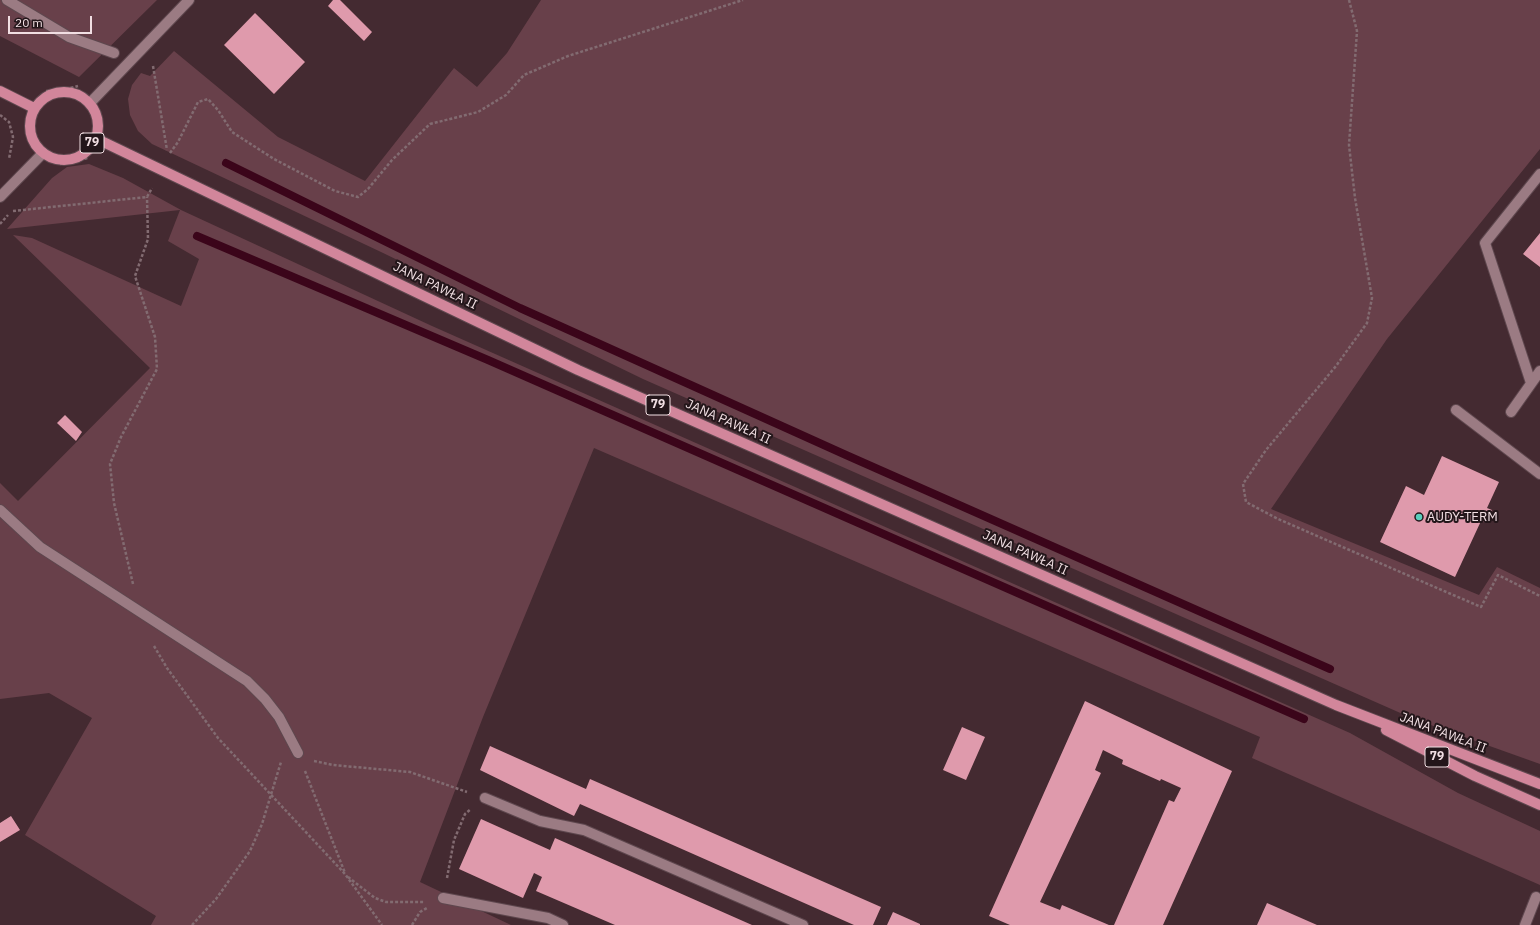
<!DOCTYPE html>
<meta charset="utf-8">
<style>
body{margin:0}
#map{position:relative;width:1540px;height:925px;overflow:hidden;background:#442a31;font-family:"IBM Plex Sans",sans-serif}
canvas{display:block}
.scale{position:absolute;left:8px;top:16px;width:84px;height:18px;box-sizing:border-box;border:2px solid #f1dfe3;border-top:0;padding-left:5px;font-size:12px;line-height:14px;white-space:nowrap;color:#f1dfe3;-webkit-text-stroke:3px #23161a;paint-order:stroke}
</style>
<div id="map">
<canvas width="1540" height="925"></canvas>
<div class="scale">20 m</div>
</div>
<script>
const c = document.querySelector('canvas').getContext('2d');
c.lineJoin = 'round';
function fillPath(path, color) { c.fillStyle = color; c.fill(path, 'evenodd'); }
const shape = rows => new Path2D(rows.map(r => 'M' + r).join(''));
function trace(path, color, width, dash) { c.strokeStyle = color; c.lineWidth = width; c.lineCap = dash ? 'butt' : 'round'; c.setLineDash(dash || []); c.stroke(path); }
function drawText(font, color, halo, rows, align = 'center') {
  c.font = font + ' "IBM Plex Sans",sans-serif'; c.lineWidth = 4; c.setLineDash([]); c.textBaseline = 'middle'; c.strokeStyle = halo; c.fillStyle = color; for (const [text, x, y, turn = 0] of rows) {
    c.save(); c.translate(x, y); c.rotate((+turn || 0) * Math.PI / 180); c.textAlign = isNaN(turn) ? turn : align; if (halo) c.strokeText(text, 0, 0); c.fillText(text, 0, 0); c.restore();
  }
}
fillPath(shape([
 [0,0,157,0,79,77,0,36],
 [541,0,1540,0,1540,149,1387,339,1271,509,1479,595,1497,567,1540,588,1540,764,1414,719,643,379,381,252,152,144,138,131,130,115,128,99,132,85,141,73,150,76,174,51,278,137,365,181,454,68,477,87,507,53],
 [89,164,123,178,181,210,432,326,1350,733,1458,793,1540,831,1540,885,1252,758,1260,737,594,448,483,717,420,882,511,925,151,925,156,916,25,835,92,718,49,693,0,699,0,483,18,501,150,368,13,235,32,238,181,306,199,259,168,241,180,210,7,229,52,178,67,167]
]), '#68404a');
trace(shape([
 [226,163,520,308,846,455,1330,669],
 [197,236,488,360,1304,719]
]), '#3b051a', 8);
fillPath(shape([
 [333,0,340,0,372,32,364,41,328,6],
 [255,13,305,62,274,94,224,45],
 [1540,233,1540,267,1523,254],
 [65,415,82,432,76,441,57,423],
 [1442,456,1499,482,1487,508,1492,510,1486,523,1481,521,1455,577,1380,542,1406,486,1424,495],
 [1085,701,1232,771,1163,925,1114,925,1169,800,1174,802,1181,788,1161,779,1160,781,1122,764,1123,760,1103,750,1095,770,1101,773,1040,902,1060,910,1062,905,1109,925,1010,925,989,916],
 [962,727,985,737,966,780,943,770],
 [490,746,586,789,590,779,881,907,873,925,854,925,580,804,574,816,480,770],
 [11,816,20,830,0,842,0,823],
 [481,819,550,850,555,838,752,925,615,925,536,891,542,877,534,873,523,898,459,869],
 [1267,903,1317,925,1257,925],
 [893,912,920,924,920,925,887,925]
]), '#df9aac');
const service = shape([
 [1531,383,1485,243,1540,174],
 [1456,410,1540,474],
 [1511,412,1540,371],
 [0,510,40,547,247,681,265,699,279,717,298,753],
 [485,798,540,821,584,830,803,925],
 [443,898,548,918,563,925],
 [1525,925,1536,897]
]);
const pedestrian = shape([
 [7,0,69,37,114,53]
]);
const minor = shape([
 [90,103,189,0],
 [0,197,43,153]
]);
const primary = shape([
 [0,91,34,108],
 '30 126a34 34 0 1 1 68 0a34 34 0 1 1-68 0Z',
 [95,138,578,370,1336,705,1540,784],
 [1386,730,1475,776,1540,805]
]);
trace(service, '#5e474e', 12);
trace(pedestrian, '#5e474e', 12);
trace(minor, '#5e474e', 12);
trace(primary, '#5e474e', 12);
trace(shape([
 [1349,0,1357,31,1349,145,1355,198,1372,298,1367,323,1336,366,1266,450,1243,484,1246,502,1278,519,1481,607,1498,575,1540,596],
 [153,66,167,150],
 [46,91,60,91,78,86],
 [0,115,9,122,13,137,9,159],
 [170,153,178,142,198,102,208,99,218,110,232,132,274,159,335,191,358,197,368,189,392,160,430,124,478,112,506,95,524,75,568,56,743,0],
 [60,164,88,158],
 [13,211,147,197,152,188],
 [0,224,8,215],
 [133,584,114,503,110,464,121,437,157,369,155,337,135,276,148,239,147,197],
 [154,646,167,668,218,738,345,874,382,925],
 [314,761,333,765,410,772,467,792],
 [305,771,345,873],
 [348,877,375,898,386,902,425,902],
 [447,878,454,840,465,814,471,809],
 [192,925,216,899,250,851,262,824,281,762],
 [412,925,420,912,427,908]
]), '#826b71', 2.5, [3, 2]);
trace(service, '#9b7b83', 10);
trace(pedestrian, '#9b7b83', 10);
trace(minor, '#9b7b83', 10);
trace(primary, '#d2869b', 10);
for (const [x, y, r, color] of [
 [1419,517,4,"#5acebd"]
]) { const dot = new Path2D(); dot.arc(x, y, r, 0, 2 * Math.PI); c.fillStyle = color; c.fill(dot); trace(dot, '#23161a', 1.5); }
for (const [x, y, w] of [
 [92,143,24],
 [658,405,24],
 [1437,757,24]
]) { const box = new Path2D(); box.roundRect(x - w / 2, y - 10, w, 20, 3); c.fillStyle = '#23161a'; c.fill(box); trace(box, '#f1dfe3', 1); }
drawText('bold 12px', '#f1dfe3', null, [
 ["79",92,143],
 ["79",658,405],
 ["79",1437,757]
]);
drawText('13px', '#f1dfe3', '#23161a', [
 ["JANA PAWŁA II",435,286,26],
 ["JANA PAWŁA II",728,422,24],
 ["JANA PAWŁA II",1025,553,24],
 ["JANA PAWŁA II",1443,733,21]
]);
drawText('13px', '#f1dfe3', '#23161a', [
 ["AUDY-TERM",1427,517]
], 'left');
</script>
